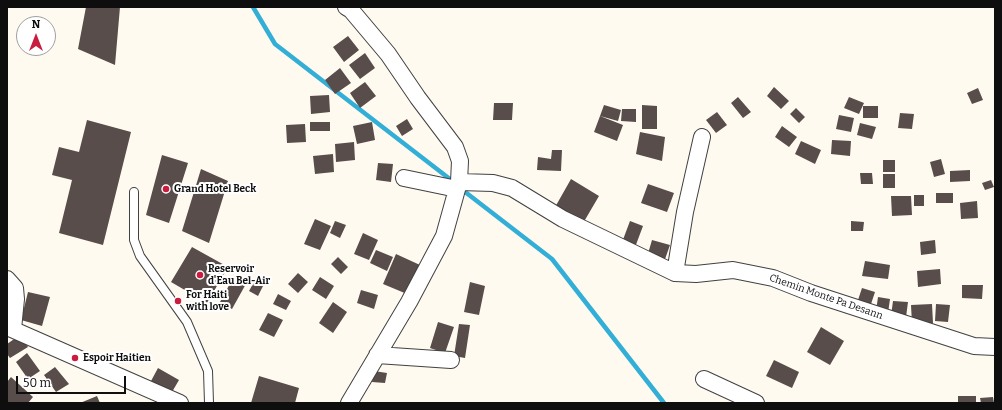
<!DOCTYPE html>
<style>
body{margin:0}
#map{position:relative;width:1002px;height:410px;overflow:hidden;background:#fffaf0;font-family:Bitter,serif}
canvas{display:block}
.frame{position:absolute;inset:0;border:8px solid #0e0e0e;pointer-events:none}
.north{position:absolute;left:16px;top:16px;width:40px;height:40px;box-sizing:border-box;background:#fff;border:1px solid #9f9f9f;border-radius:50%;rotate:0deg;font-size:11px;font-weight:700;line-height:16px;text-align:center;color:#0e0e0e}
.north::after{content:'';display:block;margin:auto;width:14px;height:18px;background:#c81d3f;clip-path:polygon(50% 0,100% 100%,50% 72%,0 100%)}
.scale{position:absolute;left:16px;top:376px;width:110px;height:18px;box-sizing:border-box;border:2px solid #0e0e0e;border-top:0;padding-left:5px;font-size:12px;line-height:14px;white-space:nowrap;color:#0e0e0e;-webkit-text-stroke:3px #fff;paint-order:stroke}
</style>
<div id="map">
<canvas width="1002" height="410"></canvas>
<div class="frame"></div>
<div class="north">N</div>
<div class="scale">50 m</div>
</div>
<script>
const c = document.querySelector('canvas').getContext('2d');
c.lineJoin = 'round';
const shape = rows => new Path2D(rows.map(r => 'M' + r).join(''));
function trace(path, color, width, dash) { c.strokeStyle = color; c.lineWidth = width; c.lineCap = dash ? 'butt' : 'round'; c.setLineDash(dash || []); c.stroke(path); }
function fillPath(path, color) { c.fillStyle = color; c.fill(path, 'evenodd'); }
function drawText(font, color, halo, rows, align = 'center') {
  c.font = font + ' Bitter,serif'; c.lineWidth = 4; c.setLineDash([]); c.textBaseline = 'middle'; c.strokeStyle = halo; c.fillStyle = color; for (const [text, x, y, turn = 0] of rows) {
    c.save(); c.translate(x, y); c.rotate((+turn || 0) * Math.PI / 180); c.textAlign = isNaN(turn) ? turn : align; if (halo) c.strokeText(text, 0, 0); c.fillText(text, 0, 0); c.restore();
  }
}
trace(shape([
 [253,7,275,44,455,183],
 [460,188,552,259,664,403]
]), '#33aed6', 4.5);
fillPath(shape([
 [86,7,120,7,115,65,78,49],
 [348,36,359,50,344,62,333,47],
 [365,53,375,68,360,79,349,65],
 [340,68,351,83,335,94,325,80],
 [365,82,376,96,360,108,350,93],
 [774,87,789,101,781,109,767,96],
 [978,88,983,100,972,104,967,93],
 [329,95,330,112,311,114,310,96],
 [738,97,751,112,743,118,731,103],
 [849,97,864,103,859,114,844,108],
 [494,103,513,103,512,120,493,120],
 [604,105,621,110,618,121,600,116],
 [642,105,657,106,657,129,642,129],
 [863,106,878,106,878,118,863,118],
 [796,108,805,117,799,123,790,114],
 [622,109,636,109,636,122,621,121],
 [717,112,727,125,716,133,706,120],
 [900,113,914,114,912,129,898,128],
 [839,115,854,118,851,132,836,129],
 [600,116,623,125,617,141,594,132],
 [407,119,413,129,402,136,396,126],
 [87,120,131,132,103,245,59,233,72,180,52,175,59,147,79,152],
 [310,122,330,122,330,131,310,131],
 [372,122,375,140,357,144,353,126],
 [860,123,876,127,872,139,857,135],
 [305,124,306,142,287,143,286,125],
 [782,126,797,137,789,147,775,137],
 [640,132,665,137,662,161,636,154],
 [832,140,851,141,850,156,831,154],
 [801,141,821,150,815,164,795,154],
 [354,142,355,160,336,162,335,144],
 [552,150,562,150,561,171,537,170,538,157,551,159],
 [333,154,334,172,315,174,313,156],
 [162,155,188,163,169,223,146,215],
 [941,159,945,174,934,177,930,162],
 [883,160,895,160,895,172,883,172],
 [378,163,393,164,391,182,376,180],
 [201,169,228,181,209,243,182,231],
 [970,170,970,181,950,182,950,171],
 [860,173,872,173,873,184,861,184],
 [883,174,895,174,895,188,883,188],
 [571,179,599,196,582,225,554,209],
 [991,180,994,187,985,190,982,183],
 [648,184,674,193,667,212,641,203],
 [936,193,953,193,953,203,936,203],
 [914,195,924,195,924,206,914,206],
 [891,196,911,196,912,215,892,216],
 [977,201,978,218,961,219,960,203],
 [315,219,331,226,320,250,304,244],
 [335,221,346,225,340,238,330,233],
 [630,221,643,226,634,250,621,245],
 [851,221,864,222,863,231,851,231],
 [363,233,378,240,369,260,354,254],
 [652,240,670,245,664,262,647,257],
 [935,240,936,253,921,255,920,242],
 [192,247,228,267,207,303,171,282],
 [376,250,393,257,387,271,370,263],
 [396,254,420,265,407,294,383,284],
 [338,257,348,267,341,274,331,264],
 [865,261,890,265,888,279,862,276],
 [940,269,941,284,918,287,917,271],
 [298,273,308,282,298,293,288,284],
 [234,276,247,282,232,309,220,302],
 [320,277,334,286,326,299,312,290],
 [254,282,263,286,258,296,249,291],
 [470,282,485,286,479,315,464,312],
 [962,285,983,285,982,299,962,298],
 [862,288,875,292,868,313,855,309],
 [361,290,378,295,374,309,357,303],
 [28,292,50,297,42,326,21,320],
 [278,294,291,301,286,310,273,304],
 [878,297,890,299,887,320,875,318],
 [893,301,908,302,905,325,890,323],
 [333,302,347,312,333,333,319,323],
 [932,304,933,323,912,324,911,305],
 [936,304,950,305,948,322,935,321],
 [268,313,283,320,274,337,259,330],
 [438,322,454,327,445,353,430,348],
 [459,324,470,325,465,358,454,356],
 [821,327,844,341,830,365,807,352],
 [20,335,28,347,10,358,7,354,7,344],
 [27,353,40,371,28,379,16,362],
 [774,360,799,372,792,388,766,376],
 [55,367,69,384,56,392,44,375],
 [158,368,179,380,172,392,151,381],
 [374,371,387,373,385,383,372,382],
 [259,376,299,388,295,403,251,403],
 [11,377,33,397,28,403,7,403,7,382],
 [97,396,100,403,80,403],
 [958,396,976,396,976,403,958,403],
 [993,397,994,403,981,403,980,398]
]), '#584d4a');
const service = shape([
 [134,192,134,240,140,256,187,322,208,371,209,403]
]);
const minor = shape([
 [346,7,351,10,388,54,418,98,455,147,460,161,459,182,444,236,409,302,349,403],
 [404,178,457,189],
 [459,182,493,183,512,188,563,219,675,273,696,274,733,270,773,278,811,293,974,346,995,347],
 [675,273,685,212,702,137],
 [7,279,15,288,16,299,13,329],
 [7,327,180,403],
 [377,355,451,360],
 [704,379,756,403]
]);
trace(service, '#414141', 10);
trace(minor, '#414141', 18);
trace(service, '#fff', 8);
trace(minor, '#fff', 16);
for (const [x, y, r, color] of [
 [166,189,4,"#c81d3f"],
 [200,275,4,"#c81d3f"],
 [178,301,4,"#c81d3f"],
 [75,358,4,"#c81d3f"]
]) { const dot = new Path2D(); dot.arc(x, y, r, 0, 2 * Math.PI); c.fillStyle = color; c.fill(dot); trace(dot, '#fff', 1.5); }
drawText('bold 10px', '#0e0e0e', '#fff', [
 ["Grand Hotel Beck",174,189],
 ["Reservoir",208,269],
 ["d'Eau Bel-Air",208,281],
 ["For Haiti",186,295],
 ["with love",186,307],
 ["Espoir Haitien",83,358]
], 'left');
drawText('10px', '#0e0e0e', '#fff', [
 ["Chemin Monte Pa Desann",826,297,19]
]);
</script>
